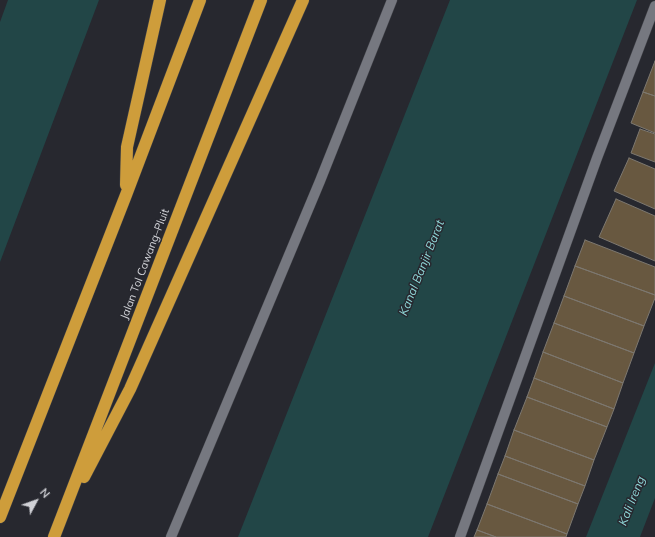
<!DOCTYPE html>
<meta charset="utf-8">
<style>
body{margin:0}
#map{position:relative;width:655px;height:537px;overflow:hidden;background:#27282f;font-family:Mulish,sans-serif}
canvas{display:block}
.north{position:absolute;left:16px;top:481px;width:40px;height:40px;-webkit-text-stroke:3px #27282f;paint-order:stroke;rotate:49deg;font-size:11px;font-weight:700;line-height:16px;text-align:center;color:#d0d1d6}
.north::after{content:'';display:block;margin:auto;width:14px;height:18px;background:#d0d1d6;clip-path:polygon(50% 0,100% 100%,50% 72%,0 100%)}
</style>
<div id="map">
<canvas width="655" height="537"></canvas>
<div class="north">N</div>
</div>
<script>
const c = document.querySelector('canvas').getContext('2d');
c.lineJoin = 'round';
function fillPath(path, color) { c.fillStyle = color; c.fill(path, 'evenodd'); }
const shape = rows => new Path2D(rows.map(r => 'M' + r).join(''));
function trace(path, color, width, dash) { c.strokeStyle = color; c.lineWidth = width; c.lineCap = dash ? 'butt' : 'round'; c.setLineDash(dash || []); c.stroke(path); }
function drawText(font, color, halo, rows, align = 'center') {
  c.font = font + ' Mulish,sans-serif'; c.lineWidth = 3; c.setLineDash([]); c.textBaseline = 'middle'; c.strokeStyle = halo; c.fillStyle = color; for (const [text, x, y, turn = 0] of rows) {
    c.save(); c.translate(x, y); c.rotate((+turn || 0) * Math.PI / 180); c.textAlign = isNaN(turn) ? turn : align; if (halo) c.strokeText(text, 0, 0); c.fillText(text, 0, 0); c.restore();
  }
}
fillPath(shape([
 [8,0,99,0,0,262,0,22],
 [450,0,637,0,428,537,238,537],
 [655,363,655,498,640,537,586,537]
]), '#224647');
const building = shape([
 [655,61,655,96,643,92,655,61],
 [643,92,655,96,655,133,631,123,643,92],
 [640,129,655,134,655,162,631,153,640,129],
 [629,158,655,169,655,209,614,191,629,158],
 [616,199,655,216,655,261,599,237,616,199],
 [585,240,655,267,655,295,575,266,585,240],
 [575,266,655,295,655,298,644,326,564,296,575,266],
 [564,296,644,326,634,353,554,323,564,296],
 [554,323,634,353,623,383,543,352,554,323],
 [543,352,623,383,614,409,534,378,543,352],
 [534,378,614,409,607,427,527,397,534,378],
 [527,397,607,427,594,460,514,430,527,397],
 [514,430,594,460,585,486,505,456,514,430],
 [505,456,585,486,578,504,498,474,505,456],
 [498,474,578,504,567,534,487,504,498,474],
 [487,504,567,534,566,537,496,537,477,530,487,504],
 [477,530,496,537,474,537,477,530]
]);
fillPath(building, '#685840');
trace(building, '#7d7870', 1);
const service = shape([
 [171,537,320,181,392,0]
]);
const minor = shape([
 [460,537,597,158,655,6]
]);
const motorway = shape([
 [126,185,127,147,160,0],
 [84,477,130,389,303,0],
 [0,517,126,195,200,0],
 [54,537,261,0]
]);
trace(service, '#424349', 11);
trace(minor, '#424349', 11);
trace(motorway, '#424349', 13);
trace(service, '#767880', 10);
trace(minor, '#767880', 10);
trace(motorway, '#ce9d3b', 12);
drawText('11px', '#d0d1d6', '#27282f', [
 ["Jalan Tol Cawang–Pluit",145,264,-69]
]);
drawText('italic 12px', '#8ed7d8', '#27282f', [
 ["Kanal Banjir Barat",422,268,-68],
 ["Kali Ireng",632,501,-68]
]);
</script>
